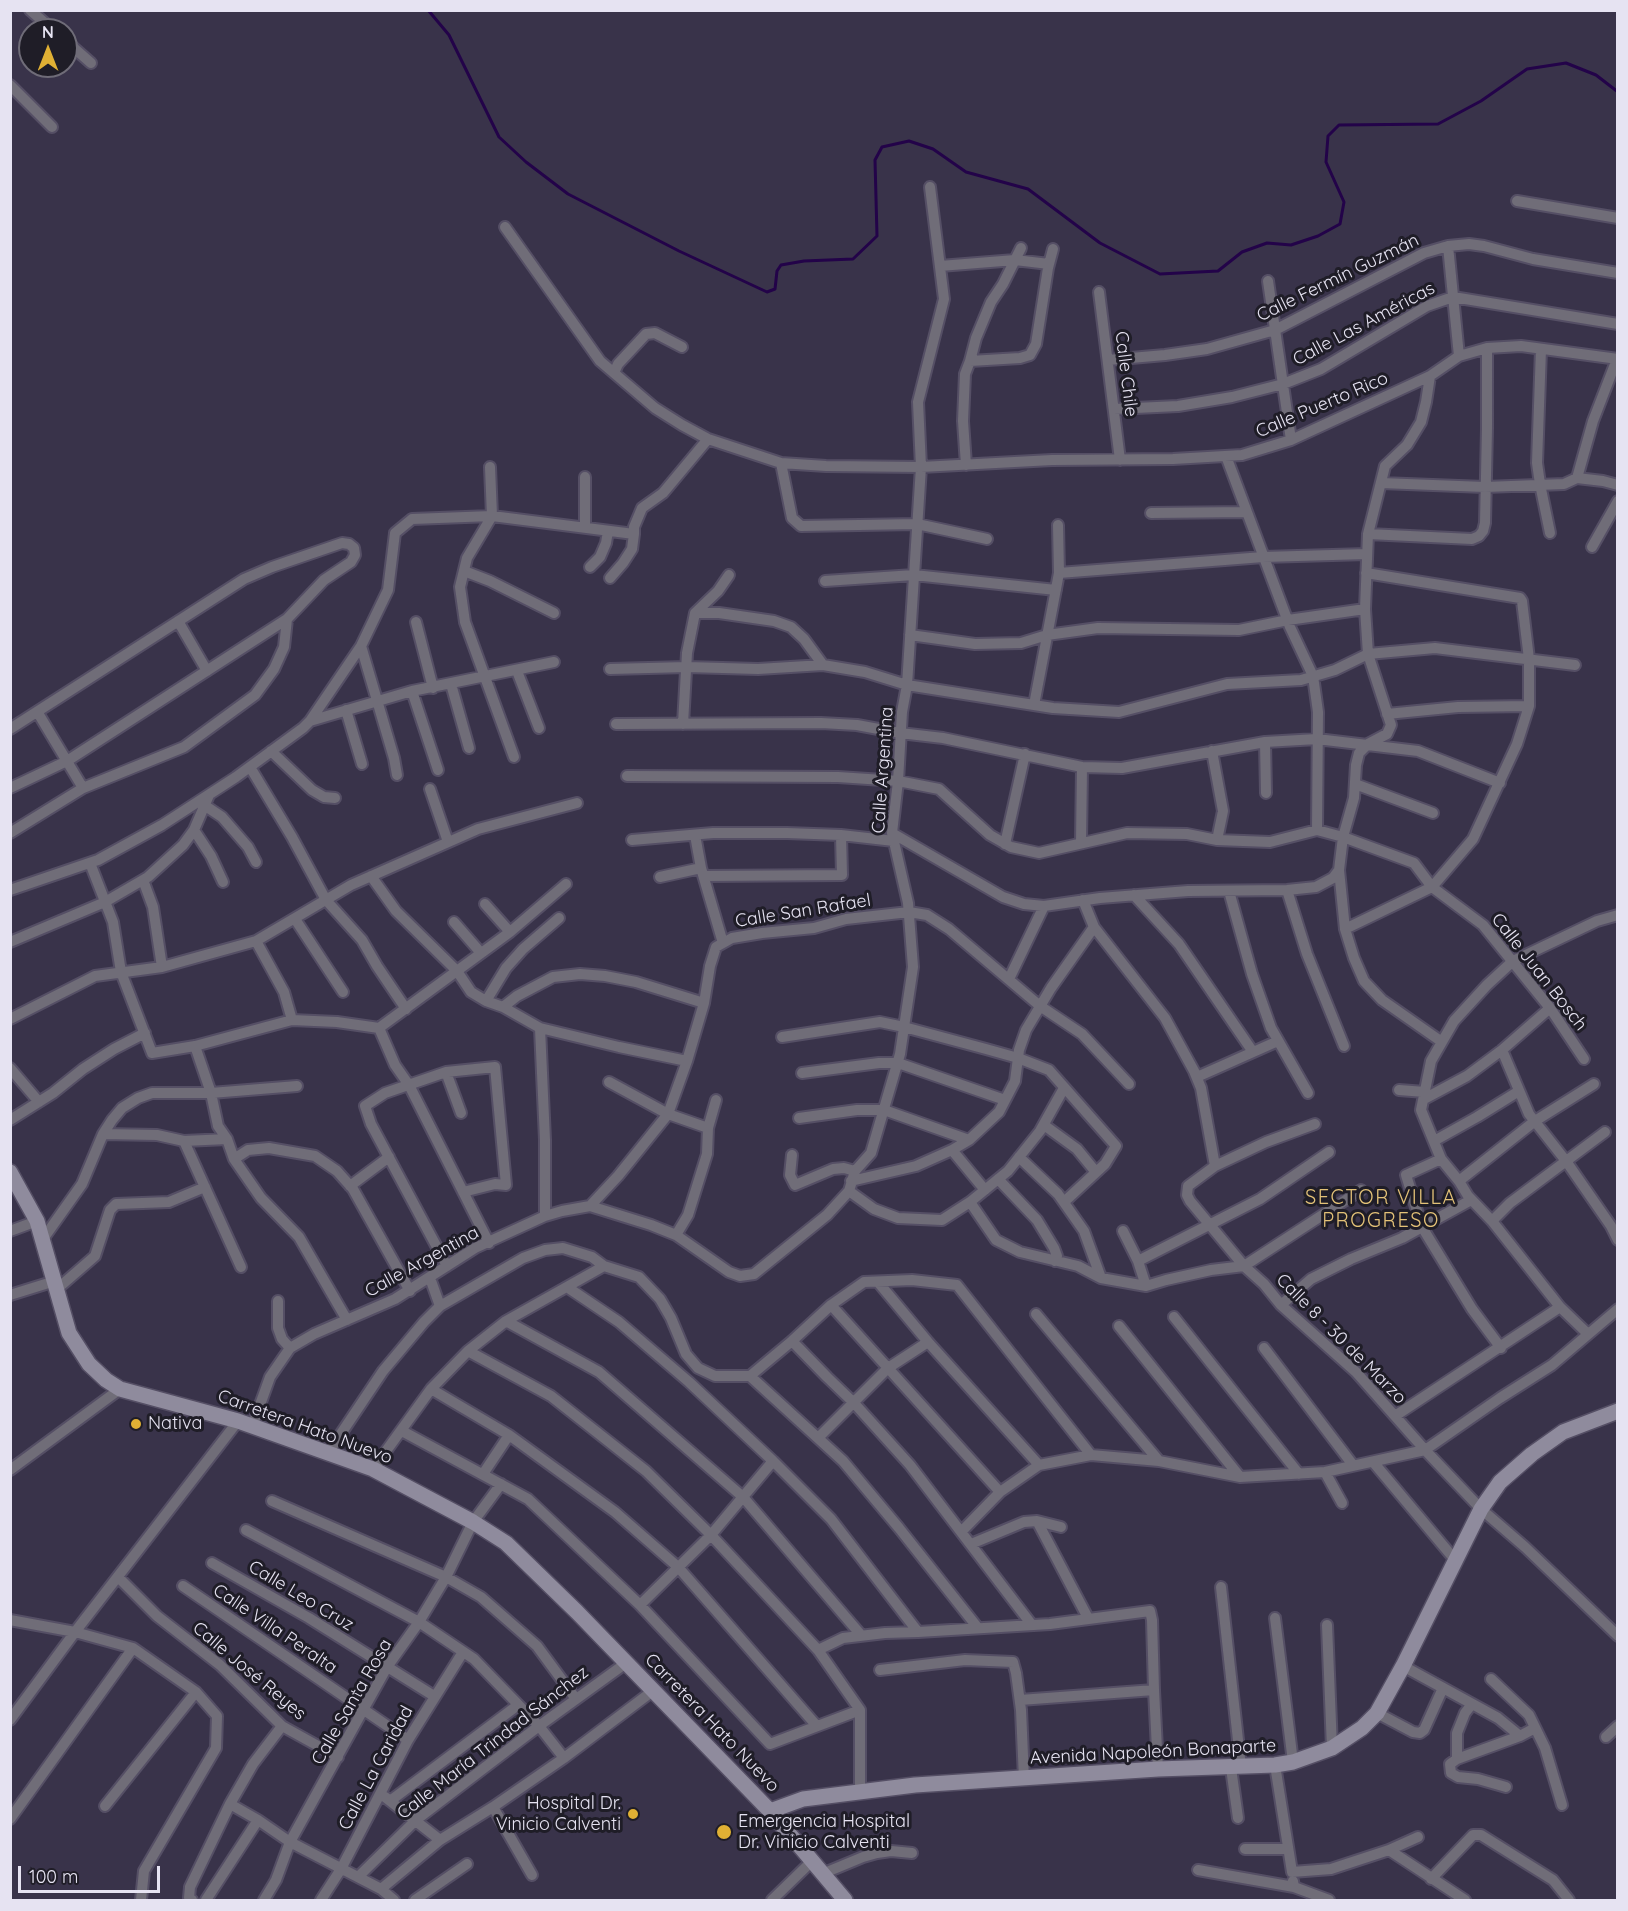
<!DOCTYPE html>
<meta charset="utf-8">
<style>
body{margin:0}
#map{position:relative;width:1628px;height:1911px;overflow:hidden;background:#39334a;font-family:Quicksand,sans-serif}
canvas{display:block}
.frame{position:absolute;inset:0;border:12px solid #e6e3f2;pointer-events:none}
.north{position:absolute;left:18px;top:18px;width:60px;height:60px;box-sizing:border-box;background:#1f1d27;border:2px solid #6f6c78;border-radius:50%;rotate:0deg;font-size:16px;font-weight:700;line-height:24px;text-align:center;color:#e6e3f2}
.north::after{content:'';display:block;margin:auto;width:21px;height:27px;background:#e0b034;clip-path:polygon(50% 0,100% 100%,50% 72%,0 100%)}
.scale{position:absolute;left:18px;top:1866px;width:142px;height:27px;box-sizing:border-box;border:3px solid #e6e3f2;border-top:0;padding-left:8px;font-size:18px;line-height:21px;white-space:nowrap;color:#e6e3f2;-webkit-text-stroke:4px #1f1d27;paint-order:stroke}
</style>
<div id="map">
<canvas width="1628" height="1911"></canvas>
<div class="frame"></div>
<div class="north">N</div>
<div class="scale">100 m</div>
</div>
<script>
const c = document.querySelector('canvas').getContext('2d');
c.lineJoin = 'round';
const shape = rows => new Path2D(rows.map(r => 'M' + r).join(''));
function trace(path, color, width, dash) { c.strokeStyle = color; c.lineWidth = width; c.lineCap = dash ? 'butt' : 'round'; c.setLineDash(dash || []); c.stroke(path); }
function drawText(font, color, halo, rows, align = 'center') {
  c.font = font + ' Quicksand,sans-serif'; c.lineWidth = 6; c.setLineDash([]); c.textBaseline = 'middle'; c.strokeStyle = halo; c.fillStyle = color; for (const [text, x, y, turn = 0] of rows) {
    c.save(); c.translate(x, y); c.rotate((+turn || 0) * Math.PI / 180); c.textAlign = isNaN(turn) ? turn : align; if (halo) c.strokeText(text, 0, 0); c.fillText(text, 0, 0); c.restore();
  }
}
trace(shape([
 [428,10,449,35,499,137,526,162,568,194,679,251,767,292,775,289,777,271,781,265,804,261,853,259,877,236,875,160,882,147,909,141,933,149,966,172,1028,189,1100,243,1160,274,1218,271,1242,252,1267,243,1291,245,1318,236,1340,224,1344,202,1326,162,1328,136,1339,125,1438,124,1481,101,1527,69,1566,63,1596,75,1618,92]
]), '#230349', 3);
const street = shape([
 [30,10,53,30],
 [66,41,91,63],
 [10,85,52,127],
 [1517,201,1618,218],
 [505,227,600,361,655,408,682,425,708,439,781,463,826,466,921,467,1052,460,1173,459,1242,455,1291,440,1430,376,1459,356,1487,348,1521,346,1618,359],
 [1448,246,1459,356],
 [940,266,1015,260,1049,264],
 [1268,281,1291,440],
 [1099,292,1120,460],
 [1541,349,1537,463,1540,484,1550,533],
 [1108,360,1165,355,1207,349,1275,330,1424,253,1448,246,1469,244,1484,246,1533,259,1618,273],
 [970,361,1020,358,1030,355,1036,344,1048,268,1053,249],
 [614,373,618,364,646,334,655,333,682,347],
 [1114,409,1178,406,1232,397,1283,384,1321,369,1427,306,1453,297,1618,324],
 [1226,456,1290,627,1313,676,1318,712,1317,830],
 [781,463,792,518,801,526,917,524,987,539],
 [966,465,963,421,965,374,970,361,976,338,991,302,1003,284,1021,248],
 [490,467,492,516,467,558,460,587,465,622,514,757],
 [1577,478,1593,421,1617,359],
 [1381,483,1485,487,1564,484,1577,478,1603,481,1618,485],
 [1151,513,1247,512],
 [585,527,585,477],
 [1368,534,1472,539,1479,536,1483,531,1485,523,1487,428,1487,348],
 [1592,547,1618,501],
 [590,567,600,557,606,543,608,531],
 [464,571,490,581,554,613],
 [1059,573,1263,557,1367,554],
 [610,578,623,563,632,549,634,534],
 [825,581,914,575,1056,590],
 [695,613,719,613,774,621,791,627,804,639,823,665],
 [178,621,207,671],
 [416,622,433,688],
 [910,635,975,644,1021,643,1047,635,1098,628,1239,630,1288,620,1365,609],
 [361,646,394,758,397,775],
 [610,669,687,667,758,669,823,665,865,672,907,685,1053,708,1119,712,1227,684,1301,680,1335,670,1368,654,1435,648,1575,665],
 [517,671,539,728],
 [451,684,469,748],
 [412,691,438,770],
 [1034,705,1059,573,1058,525],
 [346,710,362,764],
 [38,713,83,788],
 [1387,714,1458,707,1529,706],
 [310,721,412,691,554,662],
 [616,724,821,723,857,725,900,733,943,738,1082,767,1122,768,1265,742,1317,739,1418,751,1500,783],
 [683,724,687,653,695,613,718,591,729,575],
 [10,729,244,579,272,567,342,543,349,544,354,548,355,555,351,562,324,580,287,619,67,761,10,788],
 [1265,742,1266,793],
 [271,751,312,790,324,797,335,798],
 [1212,751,1223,811,1217,840],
 [250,767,292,837,326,900,362,940,377,966,406,1009],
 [627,776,838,777,898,781,939,789,990,835,1011,847,1039,853,1127,833,1187,834,1217,840,1270,842,1317,830,1343,837,1414,863,1432,887,1483,925,1550,1008,1584,1059],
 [1355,784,1433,813],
 [430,789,448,842],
 [204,805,222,817,248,847,256,862],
 [194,830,211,856,223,882],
 [10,833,83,788,184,747,255,695,274,669,284,647,287,619],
 [892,833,1003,897,1024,904,1044,906,1100,898,1188,891,1287,890,1316,887,1333,878,1339,870,1343,837,1354,798,1356,765,1359,753,1368,744,1387,734,1391,725,1368,654,1365,609,1368,534,1385,466,1407,445,1421,422,1426,402,1430,376],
 [695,835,701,868,723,943],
 [632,840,713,833,787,833,841,835,894,841],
 [1081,843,1082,767],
 [1005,844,1025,754],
 [90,863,113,922,121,972,152,1053,195,1046,292,1020,337,1022,379,1028],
 [1339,870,1345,929,1354,958,1364,981,1382,1000,1442,1042],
 [371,876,396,911,457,971,471,992,486,1001,503,1007,540,1028,619,1047,687,1061],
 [704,876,842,875,841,835],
 [660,877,701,868],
 [143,880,153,907,162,967],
 [10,890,98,860,162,825,236,777,303,728,310,721,361,646,388,590,395,533,412,519,492,516,634,534,634,527,642,508,663,493,708,439],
 [1287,890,1307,954,1344,1046],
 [1229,891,1252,974,1271,1028,1308,1093],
 [1134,895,1179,944,1253,1052],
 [1083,900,1094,927,1165,1018,1194,1071,1201,1088,1215,1166],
 [485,904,510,932],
 [295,919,343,992],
 [454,922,481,953],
 [1345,929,1432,887,1473,839,1517,744,1529,706,1529,659,1522,601,1520,598,1366,573],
 [256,941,284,992,292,1020],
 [10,942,105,902,148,877,183,845,194,830,209,795],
 [1009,979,1044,906],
 [486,1001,506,968,523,949,559,918],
 [503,1007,517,996,553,977,580,974,605,976,636,982,704,1003],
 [10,1019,95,976,162,967,256,941,351,885,478,829,577,803],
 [540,1028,545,1140,545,1216],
 [782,1037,880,1022,904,1027,986,1049,1018,1058,1049,1070,1116,1146,1105,1164,1064,1202],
 [195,1046,211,1093,218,1126,227,1139,234,1159,261,1198,299,1237,347,1320],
 [1502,1050,1529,1114,1566,1161,1611,1226,1618,1240],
 [10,1068,39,1102],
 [446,1072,461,1113],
 [802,1073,879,1063,898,1063,1005,1100],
 [1197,1077,1278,1041],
 [609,1082,668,1114,708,1128],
 [1399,1090,1425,1092],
 [1424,1099,1467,1076,1502,1050,1550,1008],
 [799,1118,857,1110,884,1110,969,1140],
 [10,1120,53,1093,83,1069,114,1049,145,1033],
 [1315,1124,1266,1142,1215,1166,1188,1186,1187,1195,1190,1201,1244,1266,1264,1284,1281,1305,1356,1372,1425,1450,1481,1509,1525,1547,1618,1636],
 [1044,1125,1077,1149,1095,1171],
 [103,1134,157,1135,184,1141,227,1139],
 [184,1141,241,1267],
 [1434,1141,1477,1117,1519,1091],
 [952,1150,985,1190],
 [792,1155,790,1175,795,1185,833,1169,844,1168,855,1171],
 [1019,1157,1058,1194,1084,1231,1101,1278],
 [234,1159,248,1150,269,1148,315,1156,337,1171,353,1189,410,1291],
 [1441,1159,1406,1175,1422,1227,1472,1309,1501,1348],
 [998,1179,1037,1220,1054,1248,1057,1256,1055,1261],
 [851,1181,916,1166,952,1150,969,1140,999,1112,1015,1081,1019,1050,1026,1030,1051,988,1094,927],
 [1459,1181,1535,1121,1594,1084],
 [350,1186,389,1157],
 [849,1191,874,1209,898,1218,942,1220,970,1202,1008,1171,1040,1131,1064,1088],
 [970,1202,996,1240,1020,1252,1078,1266,1101,1278,1146,1286,1166,1280,1211,1270,1244,1266,1361,1190],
 [590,1206,618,1176,668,1114,687,1061,704,1003,710,966,716,947,732,938,762,933,814,928,846,919,909,912,927,915,949,929,1040,1006,1082,1034,1129,1084],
 [1492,1221,1510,1203,1605,1132],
 [10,1231,37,1221],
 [1123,1231,1138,1261,1146,1286],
 [676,1235,688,1215,707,1154,708,1128,716,1100],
 [43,1239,82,1184,103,1134,112,1120,122,1108,138,1098,152,1093,211,1093,297,1086],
 [489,1243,409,1085,395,1065,379,1028,510,932,566,884],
 [1138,1261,1260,1199,1329,1152],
 [447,1266,371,1124,365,1106,385,1093,446,1072,495,1067,506,1185,495,1184,463,1192],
 [878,1282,928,1342,1039,1465],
 [567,1287,619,1322,689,1382,773,1461,831,1519,918,1632,1050,1624,1150,1611,1152,1620,1154,1690],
 [57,1289,95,1256,110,1210,116,1204,169,1202,205,1187],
 [10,1295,55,1281],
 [278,1301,278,1328,282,1339,290,1348],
 [831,1305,1000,1492],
 [1281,1305,1311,1279,1351,1259,1402,1238,1471,1200],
 [440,1306,523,1258,545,1250,563,1248,592,1257,604,1266],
 [1036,1314,1159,1461],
 [1174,1317,1299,1474],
 [506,1321,599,1372,743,1497,861,1635],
 [1119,1326,1240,1477],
 [1588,1334,1560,1307,1492,1221,1468,1196,1459,1181,1441,1159,1421,1110,1431,1061,1454,1021,1487,985,1513,961,1597,921,1618,915],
 [792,1341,827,1377,854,1403,910,1465,1032,1625],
 [1264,1348,1353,1465],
 [468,1351,551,1396,646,1471,711,1535,818,1650,860,1710],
 [750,1376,792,1341,831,1305,864,1282,912,1280,957,1285,1091,1455],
 [431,1389,509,1435,615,1512,678,1567,816,1725],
 [1395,1416,1560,1307],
 [252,1427,270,1377,290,1348,314,1334,395,1299,475,1248,545,1216,562,1211,590,1206,651,1225,676,1235,729,1272,740,1276,754,1274,827,1215,849,1191,855,1171,871,1153,900,1054,913,967,908,903,892,833,898,781,902,712,907,685,921,467,918,402,944,299,930,187],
 [402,1431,528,1499,640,1605,770,1744,860,1710,860,1791],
 [818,1438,888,1368,928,1342],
 [328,1453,383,1371,424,1322,440,1306,430,1278],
 [1374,1463,1456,1561],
 [373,1469,431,1389,468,1351,506,1321,604,1266,639,1277,660,1299,671,1318,686,1354,698,1368,715,1376,750,1376,843,1461,899,1528,978,1628],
 [10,1470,120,1389],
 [1325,1472,1342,1503],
 [483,1474,509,1435],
 [272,1501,446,1577,481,1597,537,1646,576,1699],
 [1037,1521,1088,1618],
 [246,1530,419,1622,474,1659,539,1726,564,1758],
 [962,1531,1000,1492,1039,1465,1091,1455,1159,1461,1240,1477,1325,1472,1425,1450,1500,1398,1552,1365,1618,1309],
 [971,1544,1024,1522,1037,1521,1061,1527],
 [212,1563,309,1618,434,1696],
 [118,1577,157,1616,220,1665,282,1726,338,1757],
 [183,1586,408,1740],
 [1221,1587,1241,1767],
 [640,1605,711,1535,773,1461],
 [1275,1618,1293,1762],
 [10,1620,75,1632,133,1648,196,1692,217,1716,216,1748,144,1871,141,1900],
 [1327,1625,1332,1748],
 [818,1650,843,1638,885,1633,918,1632],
 [1403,1666,1498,1718,1520,1736,1535,1728],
 [880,1670,965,1660,1013,1662,1016,1673,1021,1710,1024,1779],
 [1491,1679,1529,1715,1545,1748,1562,1805],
 [1020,1700,1154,1690,1158,1769],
 [1377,1713,1413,1732,1420,1733,1424,1730,1443,1688],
 [10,1720,75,1632,238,1421],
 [1606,1737,1618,1726],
 [1457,1759,1457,1733,1465,1713,1472,1704],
 [1275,1765,1292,1872,1331,1869,1389,1850,1465,1900],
 [1231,1768,1238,1818],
 [1506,1787,1478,1779,1458,1777,1451,1773,1450,1764,1457,1759,1520,1736],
 [385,1797,440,1840],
 [390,1801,518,1705],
 [230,1804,258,1820,290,1842,381,1889,394,1900],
 [105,1806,196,1692],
 [493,1807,532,1875],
 [10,1819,133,1648],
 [1245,1849,1288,1849],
 [1389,1850,1418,1837],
 [1198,1870,1294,1887],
 [822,1874,863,1857,877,1853,891,1851,912,1853],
 [358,1877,416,1820,539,1726,626,1663],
 [1431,1879,1473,1835,1481,1835,1553,1880,1569,1900],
 [1293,1881,1294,1887,1329,1900],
 [381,1889,440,1840,493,1807,564,1758,654,1690],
 [192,1900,189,1898,190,1887,230,1804,253,1764,282,1726],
 [206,1900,258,1820],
 [264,1900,276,1880,290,1842,363,1710,387,1667,419,1622,446,1577,473,1522,501,1484],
 [321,1900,341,1869,408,1740,463,1652],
 [415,1900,467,1864],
 [772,1900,811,1862]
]);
const secondary = shape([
 [10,1172,37,1221,69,1333,89,1364,106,1380,120,1389,238,1421,373,1469,473,1522,506,1543,577,1612,770,1811,845,1900],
 [770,1811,803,1799,915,1785,1158,1769,1275,1765,1293,1762,1332,1748,1362,1728,1377,1713,1403,1666,1481,1509,1500,1482,1532,1454,1563,1432,1618,1411]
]);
trace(street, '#554f65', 14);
trace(secondary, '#554f65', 18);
trace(street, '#706d78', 10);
trace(secondary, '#8f8b9d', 15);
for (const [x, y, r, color] of [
 [136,1424,6,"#e0b034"],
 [633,1814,6,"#e0b034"],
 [724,1832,8,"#e0b034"]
]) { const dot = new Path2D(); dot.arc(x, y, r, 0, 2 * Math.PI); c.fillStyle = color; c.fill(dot); trace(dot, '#1f1d27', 2); }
drawText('18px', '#e6e3f2', '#1f1d27', [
 ["Calle Fermín Guzmán",1338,278,-26],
 ["Calle Las Américas",1364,324,-28],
 ["Calle Chile",1126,374,83],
 ["Calle Puerto Rico",1322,405,-23],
 ["Calle Argentina",883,770,-86],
 ["Calle San Rafael",803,911,-9],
 ["Calle Juan Bosch",1539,972,52],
 ["Calle Argentina",422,1262,-29],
 ["Calle 8 - 30 de Marzo",1341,1339,45],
 ["Carretera Hato Nuevo",305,1427,20],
 ["Calle Leo Cruz",301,1596,31],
 ["Calle Villa Peralta",275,1629,34],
 ["Calle José Reyes",249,1671,40],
 ["Calle Santa Rosa",352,1702,-60],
 ["Carretera Hato Nuevo",712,1723,46],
 ["Calle María Trindad Sánchez",493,1743,-38],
 ["Avenida Napoleón Bonaparte",1153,1752,-3],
 ["Calle La Caridad",376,1768,-62]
]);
drawText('18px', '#e6e3f2', '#1f1d27', [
 ["Nativa",148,1424],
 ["Hospital Dr.",621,1804,"right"],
 ["Vinicio Calventi",621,1825,"right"],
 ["Emergencia Hospital",738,1822],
 ["Dr. Vinicio Calventi",738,1843]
], 'left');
c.letterSpacing = '1.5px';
drawText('20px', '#e3c278', '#1f1d27', [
 ["SECTOR VILLA",1381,1198],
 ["PROGRESO",1381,1221]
]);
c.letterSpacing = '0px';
</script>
